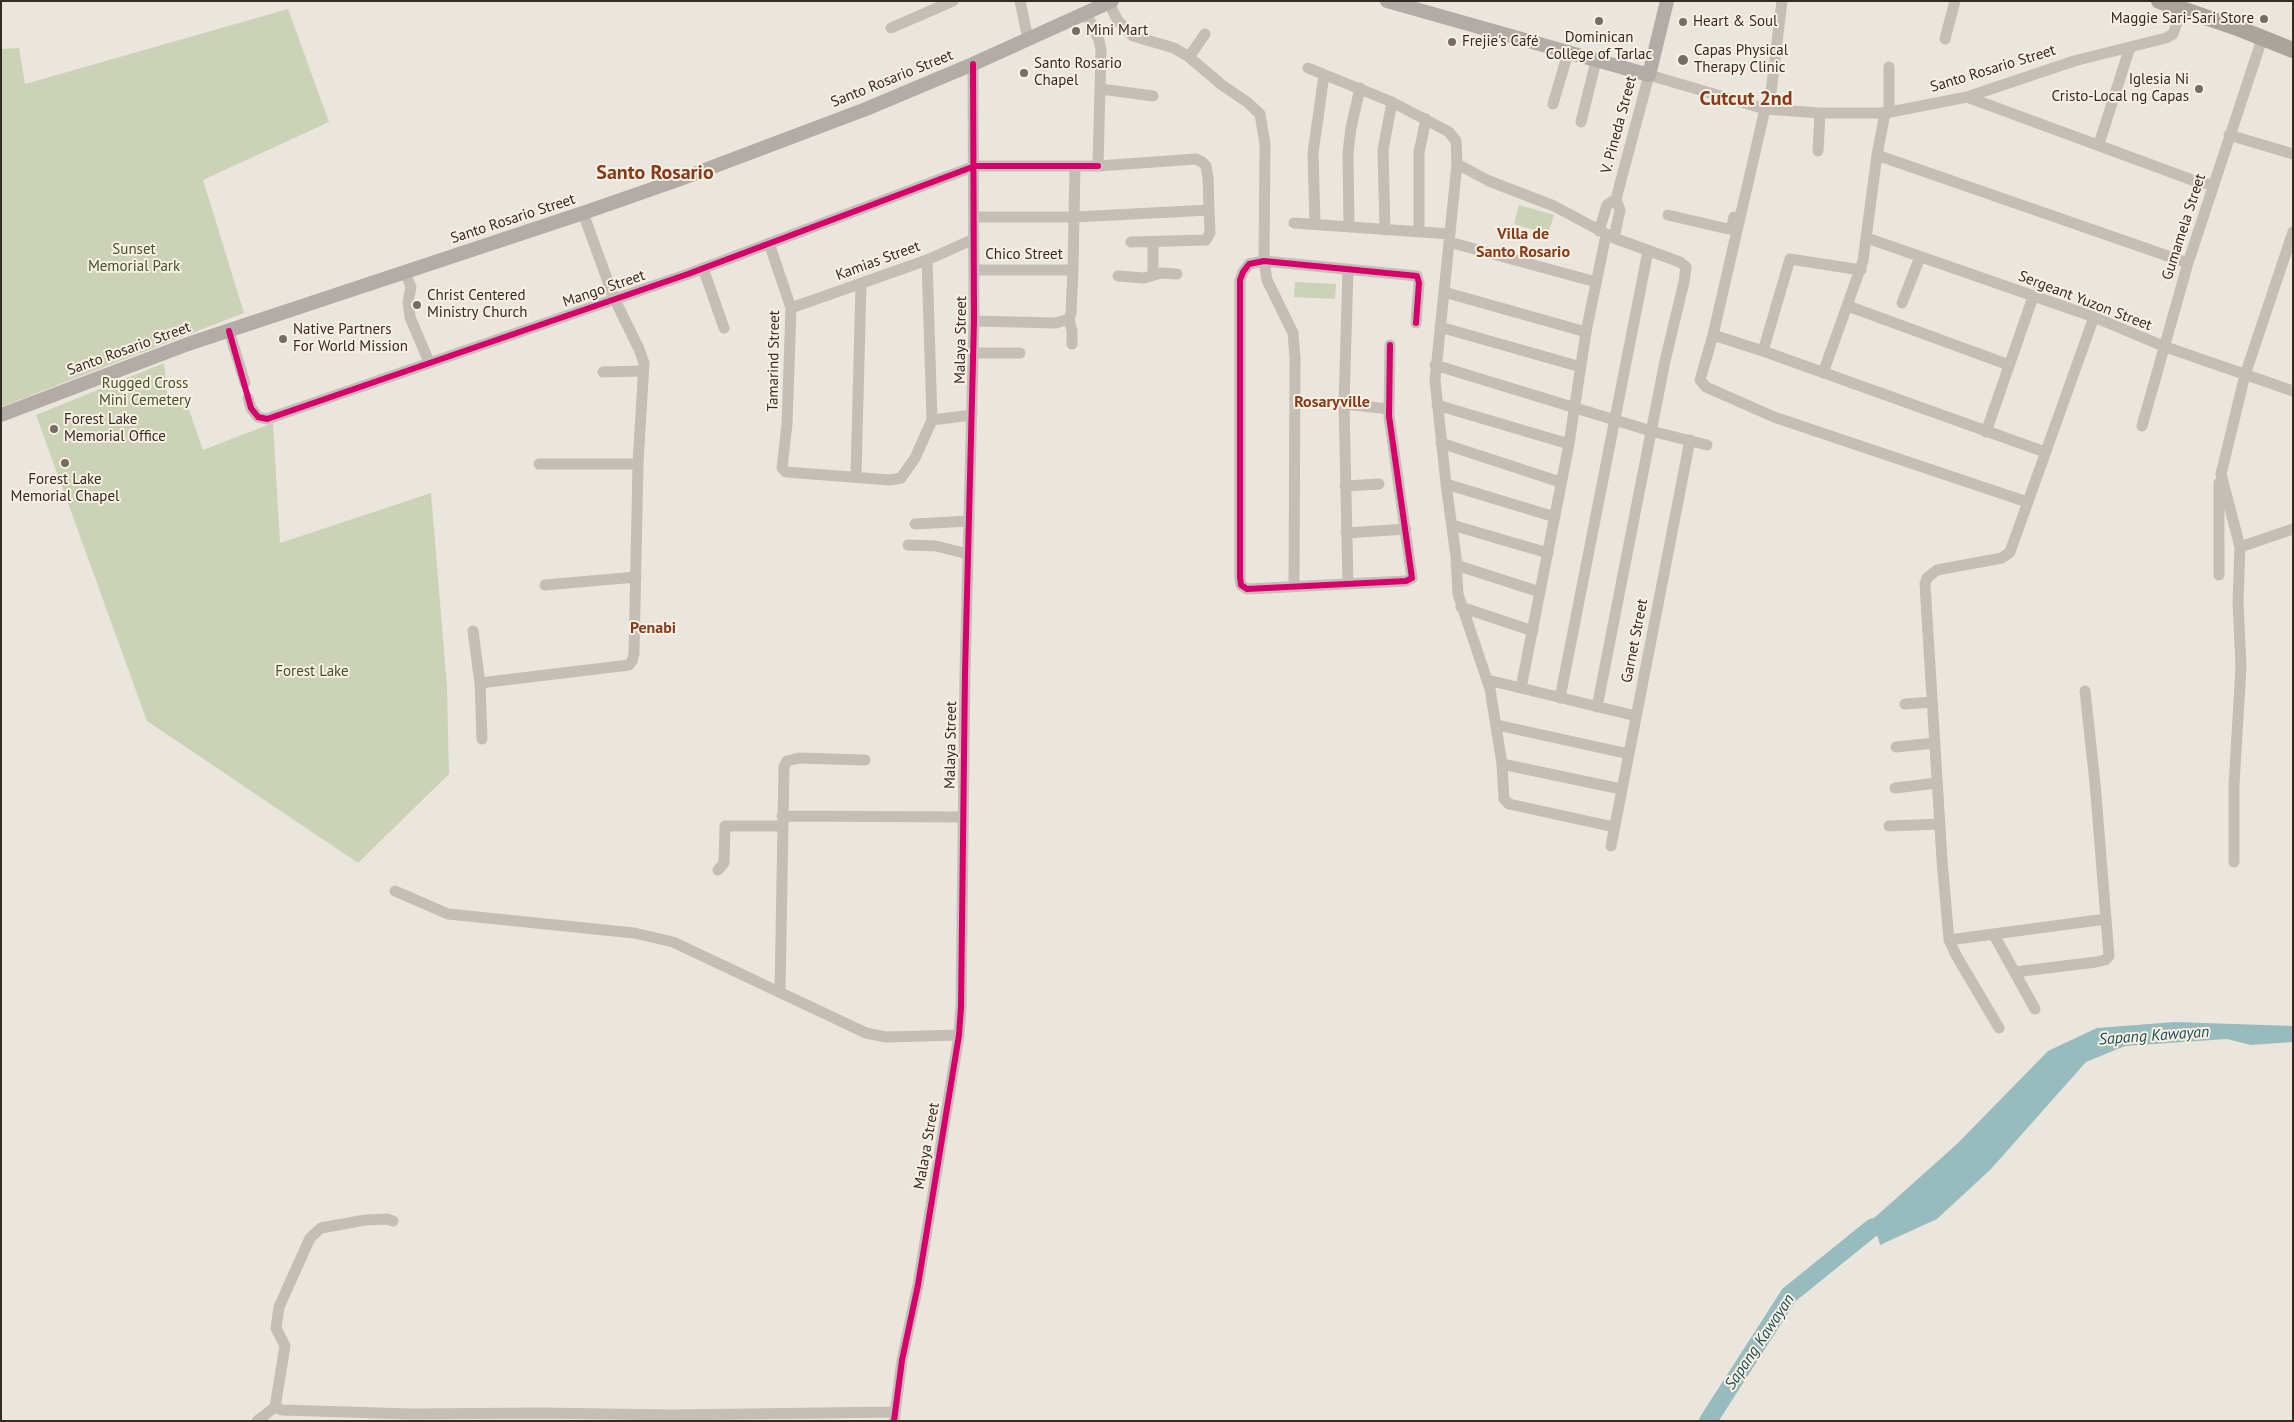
<!DOCTYPE html>
<meta charset="utf-8">
<style>
body{margin:0}
#map{position:relative;width:2294px;height:1422px;overflow:hidden;background:#ebe6dd;font-family:"PT Sans",sans-serif}
canvas{display:block}
.frame{position:absolute;inset:0;border:2px solid #342b25;pointer-events:none}
</style>
<div id="map">
<canvas width="2294" height="1422"></canvas>
<div class="frame"></div>
</div>
<script>
const c = document.querySelector('canvas').getContext('2d');
c.lineJoin = 'round';
function fillPath(path, color) { c.fillStyle = color; c.fill(path, 'evenodd'); }
const shape = rows => new Path2D(rows.map(r => 'M' + r).join(''));
function trace(path, color, width, dash) { c.strokeStyle = color; c.lineWidth = width; c.lineCap = dash ? 'butt' : 'round'; c.setLineDash(dash || []); c.stroke(path); }
function drawText(font, color, halo, rows, align = 'center') {
  c.font = font + ' "PT Sans",sans-serif'; c.lineWidth = 4; c.setLineDash([]); c.textBaseline = 'middle'; c.strokeStyle = halo; c.fillStyle = color; for (const [text, x, y, turn = 0] of rows) {
    c.save(); c.translate(x, y); c.rotate((+turn || 0) * Math.PI / 180); c.textAlign = isNaN(turn) ? turn : align; if (halo) c.strokeText(text, 0, 0); c.fillText(text, 0, 0); c.restore();
  }
}
fillPath(shape([
 [288,9,329,122,203,180,244,313,1,407,1,49,19,48,25,84],
 [1519,205,1554,215,1548,234,1514,224],
 [1295,282,1336,284,1335,299,1294,297],
 [164,363,168,406,186,401,203,450,273,423,280,543,431,493,447,687,449,774,358,863,147,721,36,415]
]), '#cbd2b6');
fillPath(shape([
 [2175,1022,2293,1026,2293,1042,2251,1045,2227,1039,2125,1046,2086,1062,1991,1169,1937,1219,1880,1245,1873,1219,1957,1144,2048,1051,2097,1028]
]), '#98bbbd');
trace(shape([
 [1708,1421,1789,1295,1872,1228,1899,1220]
]), '#98bbbd', 18);
trace(shape([
 [1020,1,1028,39],
 [1109,3,1118,21,1133,36,1174,48,1189,57,1222,85,1247,102,1260,114,1265,144,1264,261,1267,280,1293,333,1295,358,1294,586],
 [891,28,953,1],
 [1945,39,1955,1],
 [1189,57,1205,34],
 [1889,67,1889,112],
 [1308,68,1392,102,1449,132,1456,141,1457,164,1435,380,1446,484,1456,557,1458,594,1490,689,1502,764,1504,799,1509,804,1614,827],
 [1101,89,1153,96],
 [1967,97,2195,181,2213,185],
 [1553,104,1568,53],
 [1765,109,1713,335,1763,351,1790,259,1861,270],
 [1769,109,1782,1],
 [1581,122,1596,61],
 [2229,135,2293,154],
 [2099,144,2130,47],
 [1818,151,1820,113],
 [1877,155,2188,263],
 [1457,164,1489,181,1554,206,1614,238,1680,262,1686,267,1684,282,1665,361,1597,707],
 [1668,215,1728,229,1732,226,1734,217],
 [975,217,1075,217,1209,210,1208,178,1206,166,1202,162,1196,159,1098,166,1101,50,1099,40,1086,13],
 [1294,223,1450,234],
 [1315,223,1313,153,1324,75],
 [1349,227,1348,153,1351,128,1360,88],
 [1385,230,1383,150,1392,102],
 [1599,231,1607,205,1616,199],
 [1419,232,1419,152,1426,119],
 [1614,238,1620,210,1616,199,1649,75,1765,109,1820,113,1885,113,1967,97,2074,61,2166,38,2173,34,2182,9],
 [1867,238,2094,317,2163,346,2293,391],
 [1131,242,1206,240,1210,233,1209,210],
 [1153,242,1153,274],
 [1449,242,1596,282],
 [769,243,791,308,787,424,782,468,786,472,890,480,901,478,915,458,932,420,927,260],
 [703,268,724,328],
 [975,270,1073,270],
 [405,272,411,287,408,302,410,317,429,362],
 [1118,276,1144,278,1161,273,1177,274],
 [1444,292,1586,332],
 [1902,303,1920,257],
 [1848,306,2009,365],
 [791,308,927,260,974,239],
 [1069,319,1072,331,1072,344],
 [974,321,1056,323,1069,319,1071,313,1073,270,1075,166],
 [1440,327,1581,367],
 [229,331,245,383],
 [1713,335,1700,380,1706,387,1774,417,2027,502],
 [1390,345,1389,416,1412,578,1406,581,1247,589,1241,585,1240,577,1240,280,1243,272,1249,264,1264,261,1417,276,1419,283,1416,323],
 [1763,351,2045,452],
 [973,353,1020,353],
 [1435,365,1651,431,1707,445],
 [603,372,643,371],
 [1823,373,1863,261,1877,155,1885,113],
 [248,398,251,408,258,417,267,419,688,274,975,166,1098,166],
 [1344,404,1389,409],
 [1437,405,1569,444],
 [932,420,972,415],
 [2142,426,2188,263,2262,39],
 [1986,432,2033,297],
 [1441,443,1560,482],
 [539,464,638,464],
 [856,476,861,284],
 [1446,484,1555,517],
 [1345,486,1379,484],
 [915,524,969,521],
 [1452,525,1548,553],
 [1346,533,1406,529],
 [908,545,936,546,968,554],
 [2240,547,2293,529],
 [1456,565,1540,592],
 [2219,575,2219,483],
 [1348,584,1344,404,1348,269],
 [545,585,636,577],
 [1461,607,1533,631],
 [473,631,480,683,482,739],
 [1488,680,1636,716],
 [480,683,629,665,632,661,634,654,638,464,644,363,639,349,614,298,583,213],
 [1521,688,1569,444,1586,332,1606,235],
 [1560,698,1648,251],
 [1905,704,1932,702],
 [1497,725,1629,754],
 [1896,747,1935,743],
 [1502,764,1621,789],
 [1895,788,1937,783],
 [782,816,963,817],
 [1889,826,1940,824],
 [1611,846,1690,440],
 [2234,862,2234,785,2241,667,2238,602,2240,547,2221,474,2245,375,2293,232],
 [718,870,724,863,725,826,782,826],
 [395,891,448,914,634,933,673,942,866,1033,886,1037,959,1035],
 [1994,935,2035,1009],
 [1949,940,2106,919],
 [2015,972,2096,962,2105,960,2109,956,2095,783,2085,691],
 [780,992,784,767,787,761,799,758,865,760],
 [1999,1028,1956,955,1949,940,1942,860,1925,584,1927,578,1937,570,2002,558,2010,552,2094,317],
 [393,1221,387,1219,365,1220,321,1228,310,1238,279,1307,276,1328,285,1346,275,1407,282,1410,409,1414,542,1413,673,1415,894,1412],
 [257,1421,275,1407],
 [894,1421,902,1360,918,1285,959,1035,961,1007,965,673,974,321,973,64]
]), '#c4beb7', 11);
trace(shape([
 [1387,1,1649,75,1667,1],
 [1,415,188,344,583,213,678,180,866,109,973,64,1112,1]
]), '#b3aca6', 14);
trace(shape([
 [2159,1,2240,29,2293,50]
]), '#aaa49d', 16);
trace(shape([
 [229,331,251,408,258,417,267,419,688,274,975,166,1098,166],
 [1390,345,1389,416,1412,578,1406,581,1247,589,1241,585,1240,577,1240,280,1243,272,1249,264,1264,261,1417,276,1419,283,1416,323],
 [894,1421,902,1360,918,1285,959,1035,961,1007,965,673,974,321,973,64]
]), '#d6006c', 6);
for (const [x, y, r, color] of [
 [2264,19,5,"#746c65"],
 [1599,21,5,"#746c65"],
 [1683,22,5,"#746c65"],
 [1076,31,5,"#746c65"],
 [1452,42,5,"#746c65"],
 [1683,60,6,"#746c65"],
 [1024,73,5,"#746c65"],
 [2199,89,5,"#746c65"],
 [417,305,5,"#746c65"],
 [283,339,5,"#746c65"],
 [54,429,5,"#746c65"],
 [65,463,5,"#746c65"]
]) { const dot = new Path2D(); dot.arc(x, y, r, 0, 2 * Math.PI); c.fillStyle = color; c.fill(dot); trace(dot, '#f9f0e3', 2); }
drawText('15px', '#342b25', '#f9f0e3', [
 ["Maggie Sari-Sari Store",2254,19,"right"],
 ["Heart & Soul",1693,22],
 ["Mini Mart",1086,31],
 ["Dominican",1599,38,"center"],
 ["College of Tarlac",1599,55,"center"],
 ["Frejie's Café",1462,42],
 ["Capas Physical",1694,51],
 ["Therapy Clinic",1694,68],
 ["Santo Rosario",1034,64],
 ["Chapel",1034,81],
 ["Iglesia Ni",2189,80,"right"],
 ["Cristo-Local ng Capas",2189,97,"right"],
 ["Christ Centered",427,296],
 ["Ministry Church",427,313],
 ["Native Partners",293,330],
 ["For World Mission",293,347],
 ["Forest Lake",64,420],
 ["Memorial Office",64,437],
 ["Forest Lake",65,480,"center"],
 ["Memorial Chapel",65,497,"center"]
], 'left');
drawText('15px', '#342b25', '#f9f0e3', [
 ["Santo Rosario Street",1993,69,-17],
 ["Santo Rosario Street",892,79,-22],
 ["V. Pineda Street",1619,125,-75],
 ["Santo Rosario Street",513,219,-18],
 ["Gumamela Street",2184,227,-72],
 ["Chico Street",1024,255],
 ["Kamias Street",878,261,-20],
 ["Mango Street",604,289,-19],
 ["Sergeant Yuzon Street",2085,301,21],
 ["Malaya Street",961,340,-89],
 ["Santo Rosario Street",129,349,-20],
 ["Tamarind Street",774,361,-89],
 ["Garnet Street",1635,641,-79],
 ["Malaya Street",951,745,-89],
 ["Malaya Street",927,1146,-80]
]);
drawText('15px', '#415328', '#f9f0e3', [
 ["Sunset",134,250],
 ["Memorial Park",134,267],
 ["Rugged Cross",145,384],
 ["Mini Cemetery",145,401],
 ["Forest Lake",312,672]
]);
drawText('bold 16px', '#853b1c', '#f9f0e3', [
 ["Villa de",1523,234],
 ["Santo Rosario",1523,252],
 ["Rosaryville",1332,402],
 ["Penabi",653,628]
]);
drawText('italic 16px', '#1a4f57', '#f9f0e3', [
 ["Sapang Kawayan",2154,1036,-4],
 ["Sapang Kawayan",1760,1342,-56]
]);
drawText('bold 20px', '#853b1c', '#f9f0e3', [
 ["Cutcut 2nd",1746,99],
 ["Santo Rosario",655,173]
]);
</script>
